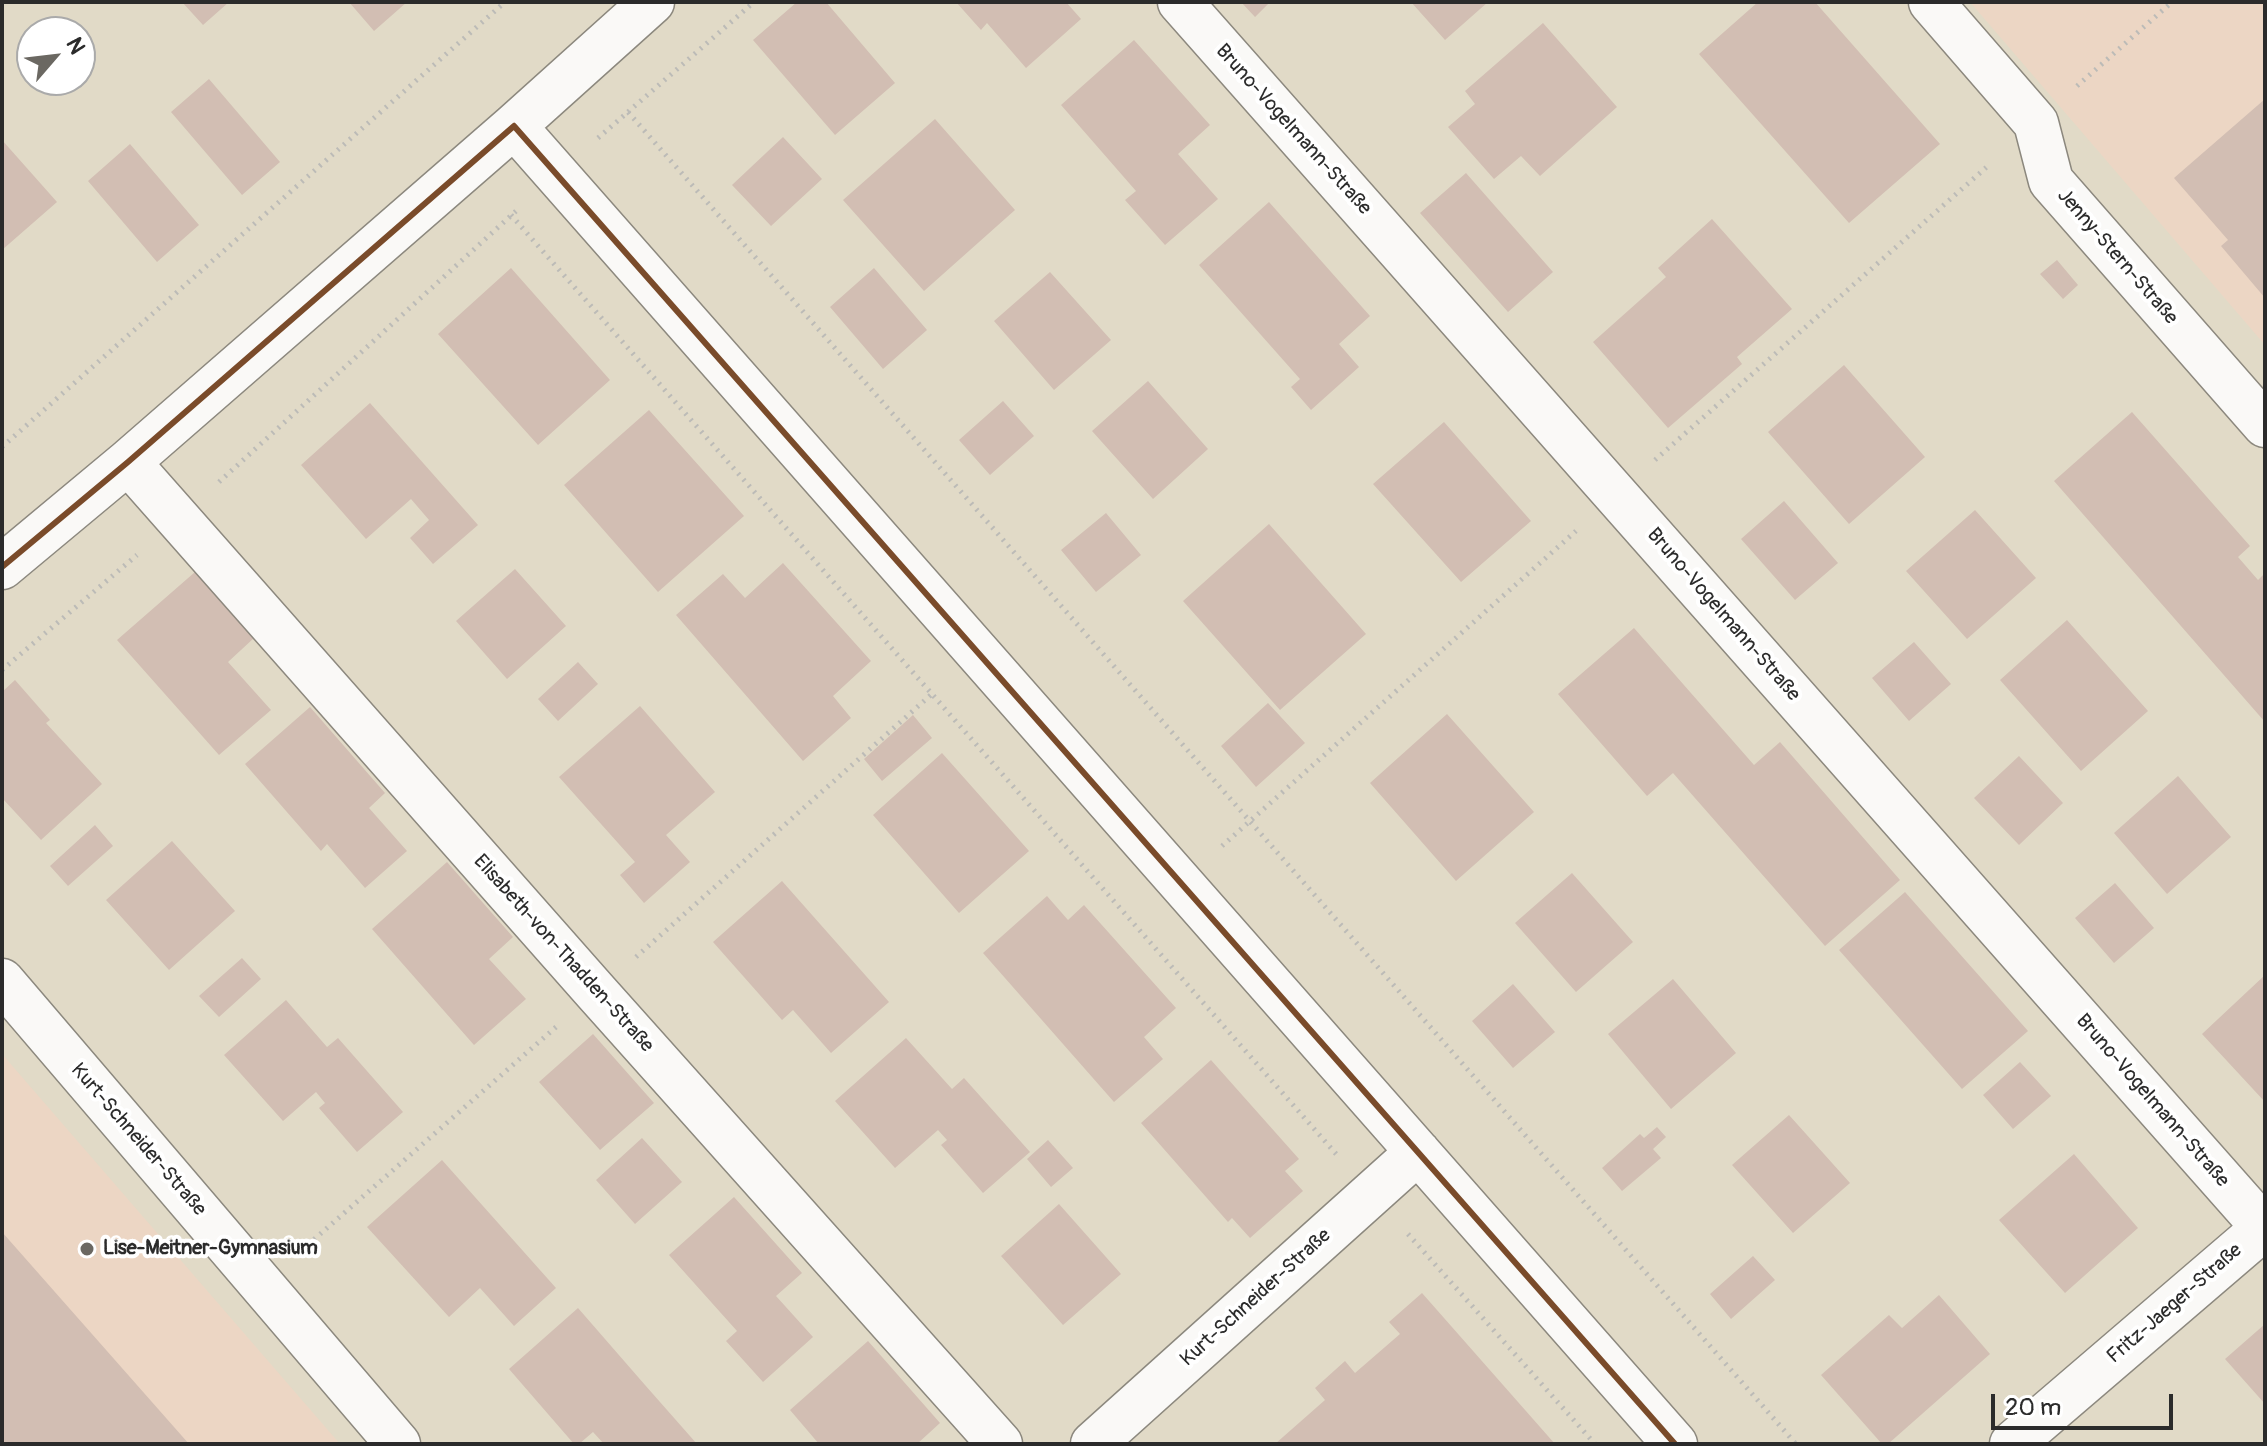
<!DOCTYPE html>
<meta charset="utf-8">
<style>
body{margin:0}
#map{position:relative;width:2267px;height:1446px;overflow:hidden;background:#e1dac7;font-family:Pangolin,sans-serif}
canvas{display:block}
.frame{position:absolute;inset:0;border:4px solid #2b2b2b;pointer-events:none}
.north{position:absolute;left:16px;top:16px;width:80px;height:80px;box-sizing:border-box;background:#fff;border:2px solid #aaa;border-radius:50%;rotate:62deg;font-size:22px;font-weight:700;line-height:32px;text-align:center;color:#2b2b2b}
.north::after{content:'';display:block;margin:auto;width:28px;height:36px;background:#6b6862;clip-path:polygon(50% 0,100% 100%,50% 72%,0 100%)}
.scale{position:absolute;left:1991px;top:1394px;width:182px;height:36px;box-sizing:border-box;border:4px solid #2b2b2b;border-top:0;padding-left:10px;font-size:24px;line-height:28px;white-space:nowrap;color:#2b2b2b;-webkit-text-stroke:6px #fff;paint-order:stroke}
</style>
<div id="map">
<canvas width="2267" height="1446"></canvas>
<div class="frame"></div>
<div class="north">N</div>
<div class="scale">20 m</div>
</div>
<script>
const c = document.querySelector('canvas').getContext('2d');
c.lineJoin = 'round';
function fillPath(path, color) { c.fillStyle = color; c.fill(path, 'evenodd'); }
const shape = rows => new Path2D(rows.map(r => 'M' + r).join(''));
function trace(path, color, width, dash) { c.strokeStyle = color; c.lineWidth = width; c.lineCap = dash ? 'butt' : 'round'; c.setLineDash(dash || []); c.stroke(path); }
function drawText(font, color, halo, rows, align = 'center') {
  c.font = font + ' Pangolin,sans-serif'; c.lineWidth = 8; c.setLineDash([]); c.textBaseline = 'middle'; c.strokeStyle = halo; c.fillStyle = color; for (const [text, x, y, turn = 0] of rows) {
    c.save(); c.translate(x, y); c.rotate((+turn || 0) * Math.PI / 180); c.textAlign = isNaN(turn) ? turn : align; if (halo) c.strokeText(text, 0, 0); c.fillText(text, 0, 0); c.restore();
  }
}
fillPath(shape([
 [1970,2,2265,2,2265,345],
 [2,1054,340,1444,2,1444]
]), '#ecd6c4');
fillPath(shape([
 [182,2,229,2,203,25],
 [349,2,407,2,374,31],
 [797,2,826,2,895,83,835,135,753,40],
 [956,2,1066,2,1081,19,1026,68,987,23,981,30],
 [1241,2,1270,2,1255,17],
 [1411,2,1488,2,1445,40],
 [1758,2,1815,2,1940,144,1849,223,1699,54],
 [1543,23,1617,107,1540,176,1521,156,1494,179,1448,127,1475,104,1465,91],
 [1134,40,1210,125,1178,154,1218,199,1165,245,1125,200,1136,191,1061,105],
 [209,79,280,162,242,195,171,112],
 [2265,99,2265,298,2221,246,2228,240,2174,178],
 [935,119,1015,210,924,291,843,200],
 [783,137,822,179,771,226,732,185],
 [2,140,57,202,2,250],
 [130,144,199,225,157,262,88,181],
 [1466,173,1553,272,1508,312,1420,213],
 [1269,202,1370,316,1339,344,1359,367,1311,410,1291,387,1300,379,1199,265],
 [1712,219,1792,309,1737,357,1742,364,1668,428,1593,342,1666,277,1658,268],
 [2057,260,2078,285,2063,299,2040,274],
 [511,268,610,380,538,445,438,334],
 [874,268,927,330,883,369,830,307],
 [1050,272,1111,340,1054,390,994,321],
 [1844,365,1925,457,1849,524,1768,432],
 [1148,381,1208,449,1153,499,1092,431],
 [1003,401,1034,436,990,475,959,440],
 [370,403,478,525,433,564,410,538,429,520,411,499,366,539,301,465],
 [649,410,744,516,658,592,564,485],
 [2132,412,2250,546,2238,557,2258,580,2265,573,2265,722,2054,481],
 [1444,422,1531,521,1461,582,1373,484],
 [1784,501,1838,563,1795,600,1741,539],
 [1975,510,2036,578,1967,639,1906,571],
 [1106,513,1141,555,1096,592,1061,550],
 [1269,524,1366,634,1280,710,1183,601],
 [783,563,871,661,833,696,851,718,803,761,676,615,723,574,745,598],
 [515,569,566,626,507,679,456,621],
 [195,572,254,638,228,662,271,710,219,755,117,640],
 [2067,620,2148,711,2081,771,2000,680],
 [1634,628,1754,765,1780,742,1900,880,1825,946,1673,773,1647,796,1558,694],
 [1914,642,1951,684,1909,721,1872,678],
 [578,662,598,684,558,721,538,699],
 [15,680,50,720,46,723,102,784,41,840,2,798,2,692],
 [1268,703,1305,743,1256,787,1221,746],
 [640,706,715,792,666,835,690,862,644,903,620,875,635,862,559,777],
 [310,707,385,793,369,808,407,851,365,888,327,844,321,851,245,764],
 [1447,714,1534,812,1456,881,1370,783],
 [913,715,932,738,882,781,864,759],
 [942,753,1029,851,959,913,873,815],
 [2019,756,2063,803,2019,845,1974,798],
 [2178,776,2231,837,2167,894,2114,833],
 [95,825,113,846,68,886,50,866],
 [172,841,235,911,169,970,106,900],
 [447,862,513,937,489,959,526,999,474,1045,372,929],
 [1572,873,1633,942,1576,992,1515,923],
 [782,881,889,1002,831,1053,793,1010,782,1020,713,942],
 [2115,883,2154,928,2114,963,2075,918],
 [1905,892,2028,1031,1962,1089,1839,950],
 [1047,896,1068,920,1084,905,1176,1008,1144,1037,1163,1059,1114,1102,983,953],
 [242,958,261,979,219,1017,199,996],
 [2265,975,2265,1102,2202,1034],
 [1673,979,1736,1053,1671,1109,1608,1034],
 [1513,984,1555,1032,1513,1068,1472,1021],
 [286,1000,327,1047,338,1038,403,1112,357,1152,319,1108,325,1103,316,1092,283,1121,224,1055],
 [593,1034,654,1103,600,1150,539,1082],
 [906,1038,952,1089,964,1078,1030,1152,983,1193,941,1145,947,1140,938,1130,895,1168,835,1101],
 [1211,1060,1299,1159,1285,1171,1303,1191,1250,1238,1232,1218,1228,1222,1141,1123],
 [2020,1062,2051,1096,2013,1129,1983,1095],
 [1789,1115,1850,1183,1793,1233,1732,1165],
 [1657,1127,1666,1137,1653,1149,1661,1158,1622,1191,1602,1168,1640,1134,1644,1138],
 [642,1138,682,1182,635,1224,596,1180],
 [1048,1140,1073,1168,1051,1187,1027,1159],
 [2074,1154,2138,1228,2065,1293,1999,1220],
 [442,1160,556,1288,514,1326,480,1288,449,1317,367,1227],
 [734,1197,802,1273,776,1296,813,1337,763,1382,726,1341,737,1331,669,1255],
 [1059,1204,1121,1274,1063,1325,1001,1256],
 [2,1232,189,1444,2,1444],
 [1753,1256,1775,1280,1731,1319,1710,1294],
 [1422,1293,1555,1444,1275,1444,1325,1400,1315,1388,1345,1361,1355,1373,1400,1334,1389,1322],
 [1939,1295,1990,1354,1888,1444,1882,1444,1821,1375,1889,1315,1902,1328],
 [578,1308,645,1385,697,1444,604,1444,593,1432,579,1444,574,1444,509,1369],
 [2265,1324,2265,1404,2225,1359],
 [868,1341,940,1423,917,1444,819,1444,790,1410]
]), '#d2beb3');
const minor = shape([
 [1180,2,2265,1229],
 [1931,2,2036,123,2051,181,2265,425],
 [514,126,1675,1444],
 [128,462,596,992,1000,1444],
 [2,567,128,462,514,126,652,2],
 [2,981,398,1444],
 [1093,1444,1418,1152],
 [2012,1444,2265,1227]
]);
trace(minor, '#8c887e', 47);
trace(shape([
 [2077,86,2172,2],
 [628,112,754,2],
 [598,138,628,112,1796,1444],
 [511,215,1337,1155],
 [2,447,505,2],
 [1655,460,1989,165],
 [219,482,516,211],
 [2,670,137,555],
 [1222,846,1576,531],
 [636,957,933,693],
 [1408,1234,1595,1444],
 [302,1250,556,1027]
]), '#bcbbb7', 5, [2, 6]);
trace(minor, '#faf9f7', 44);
trace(shape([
 [514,126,1675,1444],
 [2,567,128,462,514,126]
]), '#7a4b2a', 6);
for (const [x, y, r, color] of [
 [87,1249,8,"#6b6862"]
]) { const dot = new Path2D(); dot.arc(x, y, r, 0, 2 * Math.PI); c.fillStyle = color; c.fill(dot); trace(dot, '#fff', 3); }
drawText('20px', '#2b2b2b', '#fff', [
 ["Bruno-Vogelmann-Straße",1293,130,48],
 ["Jenny-Stern-Straße",2117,257,49],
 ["Bruno-Vogelmann-Straße",1723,615,49],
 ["Elisabeth-von-Thadden-Straße",563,954,48],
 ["Bruno-Vogelmann-Straße",2152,1101,49],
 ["Kurt-Schneider-Straße",138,1140,49],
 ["Kurt-Schneider-Straße",1256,1298,-42],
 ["Fritz-Jaeger-Straße",2175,1304,-41]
]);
drawText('bold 20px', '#2b2b2b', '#fff', [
 ["Lise-Meitner-Gymnasium",103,1249]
], 'left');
</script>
